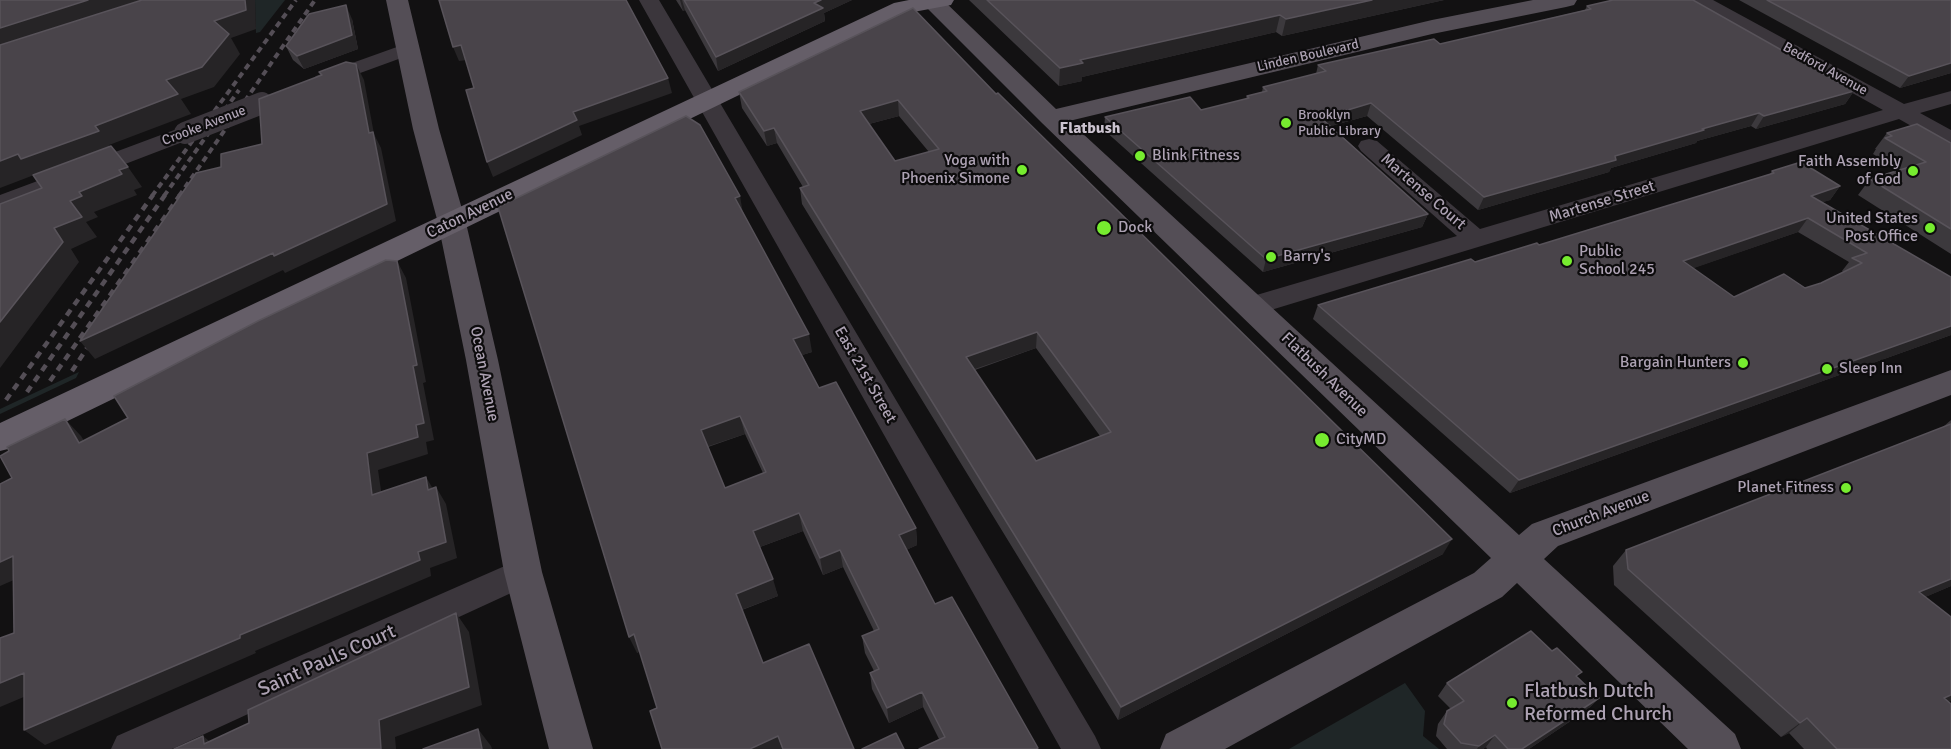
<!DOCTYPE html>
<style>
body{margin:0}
canvas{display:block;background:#121112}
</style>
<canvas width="1951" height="749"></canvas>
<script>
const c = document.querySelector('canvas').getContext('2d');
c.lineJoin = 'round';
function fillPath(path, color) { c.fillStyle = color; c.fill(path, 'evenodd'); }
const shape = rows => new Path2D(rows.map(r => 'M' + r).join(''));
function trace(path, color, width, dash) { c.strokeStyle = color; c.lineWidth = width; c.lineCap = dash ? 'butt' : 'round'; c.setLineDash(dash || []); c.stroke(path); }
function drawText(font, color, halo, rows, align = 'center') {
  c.font = font + ' Signika,sans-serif'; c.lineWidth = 4.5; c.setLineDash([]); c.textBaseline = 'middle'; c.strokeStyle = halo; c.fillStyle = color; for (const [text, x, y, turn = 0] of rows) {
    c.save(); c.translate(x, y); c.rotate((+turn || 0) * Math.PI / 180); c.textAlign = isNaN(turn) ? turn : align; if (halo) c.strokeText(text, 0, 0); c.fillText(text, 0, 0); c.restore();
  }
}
fillPath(shape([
 [255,0,285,0,260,32,256,33],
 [79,372,76,378,0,414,0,409],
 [1405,683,1425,711,1423,736,1439,749,1289,749]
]), '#1f2627');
fillPath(shape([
 [639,0,659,0,1095,736,1101,749,1061,749,639,0],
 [1689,0,1713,0,1904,104,1951,91,1951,104,1920,113,1951,130,1951,146,1943,144,1899,119,1261,313,1252,315,1243,313,1239,306,1243,299,1457,236,1361,151,1358,146,1361,141,1369,139,1377,141,1480,229,1883,110,1692,4,1689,0],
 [408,43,415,45,418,49,415,53,330,84,323,86,316,84,312,80,316,76,408,43],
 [185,126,193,128,196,133,193,138,0,212,0,195,185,126],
 [523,558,535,562,540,572,535,582,172,749,111,749,117,736,523,558]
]), '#3b363c');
fillPath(shape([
 [386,0,408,0,439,129,466,223,498,360,542,572,593,749,549,749,504,572,466,360,438,223,413,129,386,0],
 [919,0,943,0,1056,109,1432,20,1533,0,1577,0,1574,5,1566,7,1432,34,1069,121,1519,535,1532,524,1951,370,1951,395,1558,546,1544,559,1735,734,1741,749,1688,749,1517,583,1502,597,1225,749,1160,749,1166,734,1474,573,1491,558,1042,123,919,0]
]), '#544e56');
fillPath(shape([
 [909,0,954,0,951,5,908,13,12,448,0,451,0,423,894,3,909,0]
]), '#655e68');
trace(shape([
 [152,196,296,0],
 [164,196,239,90],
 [179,196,315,0]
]), '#544e56', 4, [6, 4.5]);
trace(shape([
 [72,371,95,336],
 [50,381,180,195],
 [27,392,165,195],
 [6,400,153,195]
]), '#544e56', 4.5, [7, 6]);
trace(shape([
 [185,133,262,103]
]), '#3b363c', 22);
fillPath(shape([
 [676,0,852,0,824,13,825,21,718,71,685,10,683,11],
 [969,0,1444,0,1282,36,1276,32,1082,77,1082,81,1059,86],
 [1739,0,1951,0,1951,73,1900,88],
 [1587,6,1854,91,1845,104,1756,129,1751,126,1697,141,1696,143,1611,168,1609,172,1478,210,1367,116,1331,126,1428,214,1422,227,1263,272,1104,130,1105,117,1201,110,1246,99,1247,96,1262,92,1263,87,1316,74,1318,65,1440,44,1585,10],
 [913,8,1443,554,1118,720,802,204,800,188,803,187,777,143,767,146,742,108,739,92],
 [899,116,929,152,895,161,869,124],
 [1036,348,1100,436,1036,461,975,370],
 [352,19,358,49,304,69,293,60,286,46],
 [1887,133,1951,143,1951,254,1858,195,1870,179,1899,170,1873,154,1876,149,1875,149],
 [1772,171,1840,186,1830,200,1822,202,1951,277,1951,335,1510,493,1313,319,1318,305,1539,245,1770,174],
 [1798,232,1849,262,1842,271,1843,272,1821,283,1805,288,1734,297,1693,268],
 [743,212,812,352,802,355,819,388,916,528,917,545,906,550,935,604,1038,749,919,749,939,739,923,707,889,723,872,689,870,673,874,671,865,653,862,636,874,631,843,567,823,575,803,531,760,547,778,596,742,610,763,663,854,749,662,749,657,708,640,651,637,653],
 [745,434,763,473,725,488,708,447],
 [1951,420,1951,586,1925,597,1949,702,1951,749,1804,749,1789,733,1781,737,1614,585,1613,566,1626,550,1943,427],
 [1577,677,1599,698,1587,710,1529,749,1487,749,1486,747,1483,749,1447,749,1436,736,1438,724,1447,711,1451,709,1438,696,1447,683]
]), '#3c393d');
fillPath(shape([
 [88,0,159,0,0,52,0,28],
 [245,0,255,0,256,29,231,38,240,54,214,87,181,99,191,114,109,145,113,151,34,175,0,188,0,161,166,80,214,21],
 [680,0,682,0,685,10,683,11],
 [821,0,852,0,824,13,825,21,718,71,716,57],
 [1372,0,1444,0,1282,36,1286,19],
 [346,5,352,19,358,49,304,69,297,56],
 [1280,15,1276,32,1082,77,1082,81,1059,86,1060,68,1080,60],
 [461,45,467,60,459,61,453,47],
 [1951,63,1951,73,1900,88,1909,76],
 [356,64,364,80,374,134,381,148,396,221,285,273,283,270,95,359,80,341,369,133],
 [668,78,672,93,579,126,582,135,493,177,487,162,573,112],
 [1854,91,1845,104,1756,129,1764,116],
 [898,100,899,116,861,126,860,111],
 [1371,103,1367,116,1317,130,1321,118],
 [1759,113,1751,126,1697,141,1696,143,1611,168,1609,172,1478,210,1484,197,1702,129],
 [774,128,777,143,767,146,764,131],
 [128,167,142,187,134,190,137,195,94,212,98,217,86,222,97,237,71,249,79,262,0,368,0,322,70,201,79,192,119,170],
 [1840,186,1830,200,1801,209,1811,196],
 [740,196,743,214,735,198],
 [1428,214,1422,227,1263,272,1266,259],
 [1808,218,1798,232,1674,275,1683,261],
 [397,261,406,278,426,382,423,383,434,440,426,442,428,454,378,470,384,511,372,495,367,453,416,425,413,366],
 [1951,326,1951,335,1510,493,1519,480],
 [1037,332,1036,348,966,372,966,357],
 [809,334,812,352,796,357,793,339],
 [740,416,745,434,706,447,701,430],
 [65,419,81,436,96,460,79,443],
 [426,477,436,494,428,490],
 [436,487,446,504,457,558,430,568,431,576,255,651,256,653,45,745,24,730,240,635,418,552],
 [799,513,803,531,757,548,753,531],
 [916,528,917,545,900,553,899,535],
 [1452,539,1443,554,1118,720,1121,707],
 [840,550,843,567,823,575,820,558],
 [13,556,32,572,0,586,0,562],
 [773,579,778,596,741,610,736,594],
 [1951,579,1951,586,1900,608,1919,592],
 [456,613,469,632,482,705,395,737,396,749,381,749,379,720],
 [634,634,642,650,637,653,629,637],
 [24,673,45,688,0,707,0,683],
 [922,692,923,707,889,723,887,708],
 [1951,695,1951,701,1923,712,1944,698],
 [1599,698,1587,710,1529,749,1522,749],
 [1807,718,1789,733,1781,737,1800,723],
 [478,729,491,746,492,749,482,749],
 [1495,735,1486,747,1483,749,1477,749,1479,746],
 [203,736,219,749,204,744],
 [778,736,782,749,750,749]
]), '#262426');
const building = shape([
 [0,0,88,0,0,28,0,0],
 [142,0,245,0,246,10,214,21,229,34,202,67,166,80,178,94,95,126,99,131,21,159,18,154,0,161,0,45,142,0],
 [439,0,626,0,668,78,573,112,577,120,487,162,466,90,474,88,461,45,453,47,439,0],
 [684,0,821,0,814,3,823,8,716,57,684,0],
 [987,0,1372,0,1286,19,1280,15,1080,60,1083,63,1060,68,987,0],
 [1613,0,1693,0,1854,91,1764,116,1759,113,1702,129,1704,130,1615,156,1616,160,1484,197,1371,103,1321,118,1428,214,1266,259,1105,117,1190,97,1201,110,1249,98,1247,96,1267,91,1263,87,1326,71,1318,65,1434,39,1440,44,1591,9,1587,6,1613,0],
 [1767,0,1951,0,1951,63,1909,76,1767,0],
 [346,5,352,35,297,56,286,46,309,14,346,5],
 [913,8,996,94,998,93,1452,539,1121,707,800,188,809,185,774,128,764,131,739,92,913,8],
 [898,100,939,149,895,161,860,111,898,100],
 [1037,332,1111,432,1036,461,966,357,1037,332],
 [346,62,356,64,369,133,373,132,387,204,274,256,273,253,80,341,196,173,221,167,221,154,262,144,259,99,322,75,319,72,346,62],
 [686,116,700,125,740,196,735,198,809,334,793,339,819,388,836,382,916,528,899,535,935,604,952,597,1038,748,1036,749,919,749,945,737,922,692,887,708,870,673,879,669,862,636,879,629,840,550,820,558,799,513,753,531,773,579,736,594,763,663,809,644,854,749,783,749,778,736,750,749,662,749,650,711,657,708,634,634,629,637,498,207,686,116],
 [740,416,766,472,725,488,701,430,740,416],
 [1917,124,1951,143,1951,229,1870,179,1926,162,1885,138,1892,136,1887,133,1917,124],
 [111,146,128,167,119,170,122,174,79,192,82,196,70,201,82,217,54,228,63,242,0,322,0,204,42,188,33,175,111,146],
 [1801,162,1840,186,1811,196,1951,277,1951,326,1519,480,1318,305,1471,259,1475,262,1537,243,1539,245,1774,173,1772,171,1801,162],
 [1808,218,1867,253,1852,258,1862,263,1821,283,1805,288,1784,274,1734,297,1683,261,1808,218],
 [386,260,397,261,417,365,413,366,424,423,416,425,418,437,367,453,372,495,426,477,428,490,436,487,446,542,418,552,420,560,240,635,240,638,24,730,24,673,0,683,0,638,14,633,13,556,0,562,0,484,12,478,0,456,9,451,7,447,65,419,79,443,128,418,114,396,258,321,386,260],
 [1951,424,1951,579,1919,592,1951,617,1951,695,1944,698,1951,704,1951,749,1837,749,1807,718,1800,723,1628,569,1626,550,1951,424],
 [456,613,469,687,379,720,381,749,174,749,203,736,204,744,249,723,248,710,456,613],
 [1531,631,1552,651,1557,648,1582,672,1576,676,1599,698,1522,749,1508,749,1495,735,1479,746,1461,743,1444,724,1447,711,1464,701,1447,683,1531,631],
 [478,729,482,749,423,749,478,729],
 [896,733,904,749,862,749,896,733]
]);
fillPath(building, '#49444a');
trace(building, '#58535a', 1.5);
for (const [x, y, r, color] of [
 [1286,123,6,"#76ec2f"],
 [1140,156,6,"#76ec2f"],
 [1022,170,6,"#76ec2f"],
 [1913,171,6,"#76ec2f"],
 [1104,228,8,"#76ec2f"],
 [1930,228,6,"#76ec2f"],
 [1271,257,6,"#76ec2f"],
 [1567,261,6,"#76ec2f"],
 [1743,363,6,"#76ec2f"],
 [1827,369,6,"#76ec2f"],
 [1322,440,8,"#76ec2f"],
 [1846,488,6,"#76ec2f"],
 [1512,703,6,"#76ec2f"]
]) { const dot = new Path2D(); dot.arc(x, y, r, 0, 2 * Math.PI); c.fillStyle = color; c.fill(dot); trace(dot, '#0d0c0d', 2); }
drawText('14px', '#ada2b3', '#0d0c0d', [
 ["Linden Boulevard",1308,56,-13],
 ["Bedford Avenue",1825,69,29],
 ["Crooke Avenue",204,126,-21]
]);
drawText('14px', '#ada2b3', '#0d0c0d', [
 ["Brooklyn",1298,115],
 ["Public Library",1298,131]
], 'left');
drawText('bold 16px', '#cbc3cf', '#0d0c0d', [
 ["Flatbush",1090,129]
]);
drawText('16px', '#ada2b3', '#0d0c0d', [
 ["Blink Fitness",1152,156],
 ["Yoga with",1010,161,"right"],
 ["Phoenix Simone",1010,179,"right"],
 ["Faith Assembly",1901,162,"right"],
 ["of God",1901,180,"right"],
 ["United States",1918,219,"right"],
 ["Post Office",1918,237,"right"],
 ["Dock",1118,228],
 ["Public",1579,252],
 ["School 245",1579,270],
 ["Barry's",1283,257],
 ["Bargain Hunters",1731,363,"right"],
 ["Sleep Inn",1839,369],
 ["CityMD",1336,440],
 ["Planet Fitness",1834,488,"right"]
], 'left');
drawText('16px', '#ada2b3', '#0d0c0d', [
 ["Martense Court",1423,192,41],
 ["Martense Street",1602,202,-17],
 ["Caton Avenue",470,214,-26],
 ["Ocean Avenue",484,374,79],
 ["East 21st Street",865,375,60],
 ["Flatbush Avenue",1324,375,44],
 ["Church Avenue",1601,514,-21]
]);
drawText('20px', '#ada2b3', '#0d0c0d', [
 ["Saint Pauls Court",327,661,-24]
]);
drawText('20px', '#ada2b3', '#0d0c0d', [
 ["Flatbush Dutch",1524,692],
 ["Reformed Church",1524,715]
], 'left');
</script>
